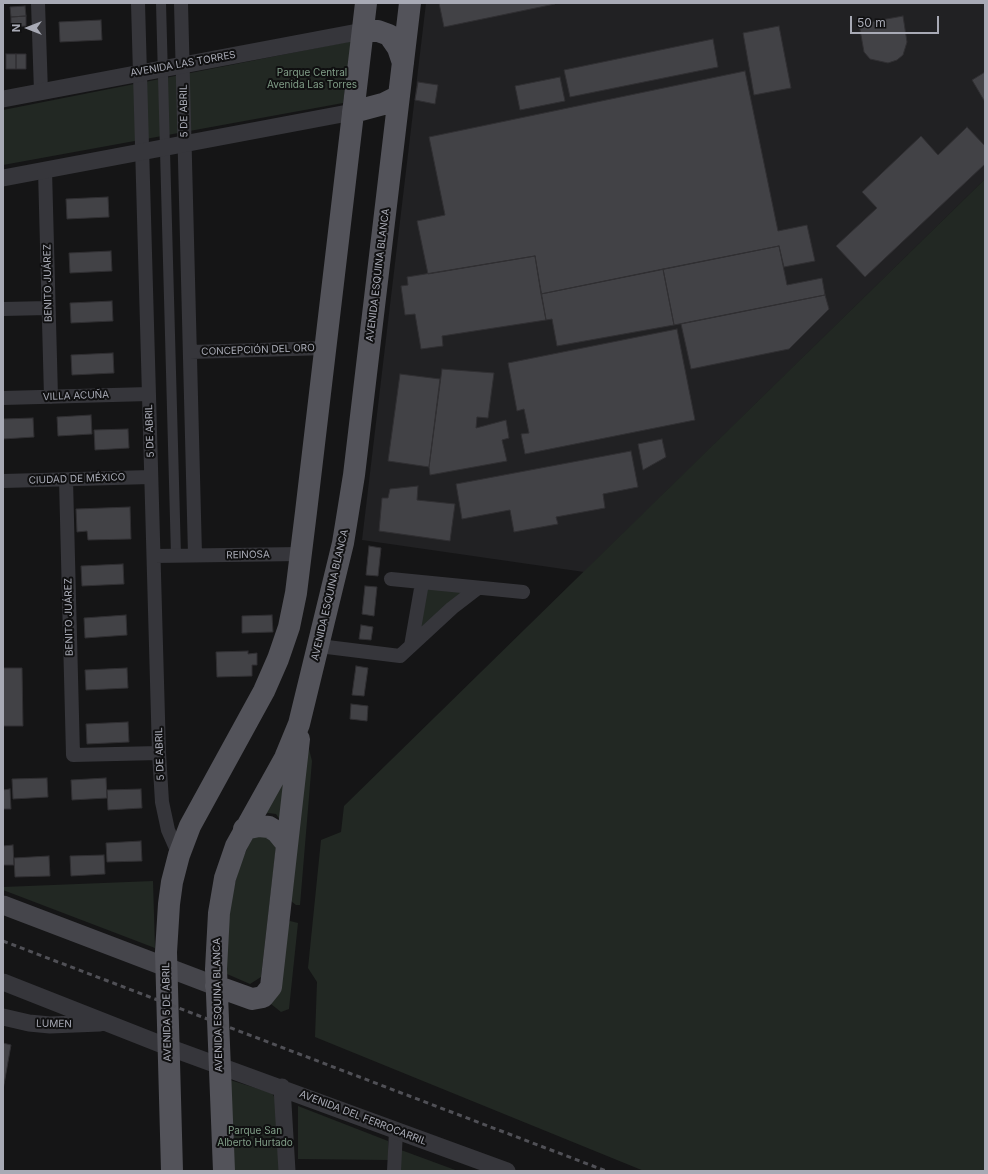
<!DOCTYPE html>
<meta charset="utf-8">
<style>
body{margin:0}
#map{position:relative;width:988px;height:1174px;overflow:hidden;background:#151516;font-family:Inter,sans-serif}
canvas{display:block}
.frame{position:absolute;inset:0;border:4px solid #a8aab5;pointer-events:none}
.north{position:absolute;left:8px;top:8px;width:40px;height:40px;-webkit-text-stroke:3px #101011;paint-order:stroke;rotate:270deg;font-size:11px;font-weight:700;line-height:16px;text-align:center;color:#a8aab5}
.north::after{content:'';display:block;margin:auto;width:14px;height:18px;background:#a8aab5;clip-path:polygon(50% 0,100% 100%,50% 72%,0 100%)}
.scale{position:absolute;left:850px;top:16px;width:89px;height:18px;box-sizing:border-box;border:2px solid #a8aab5;border-top:0;padding-left:5px;font-size:12px;line-height:14px;white-space:nowrap;color:#a8aab5;-webkit-text-stroke:3px #101011;paint-order:stroke}
</style>
<div id="map">
<canvas width="988" height="1174"></canvas>
<div class="frame"></div>
<div class="north">N</div>
<div class="scale">50 m</div>
</div>
<script>
const c = document.querySelector('canvas').getContext('2d');
c.lineJoin = 'round';
function fillPath(path, color) { c.fillStyle = color; c.fill(path, 'evenodd'); }
const shape = rows => new Path2D(rows.map(r => 'M' + r).join(''));
function trace(path, color, width, dash) { c.strokeStyle = color; c.lineWidth = width; c.lineCap = dash ? 'butt' : 'round'; c.setLineDash(dash || []); c.stroke(path); }
function drawText(font, color, halo, rows, align = 'center') {
  c.font = font + ' Inter,sans-serif'; c.lineWidth = 4; c.setLineDash([]); c.textBaseline = 'middle'; c.strokeStyle = halo; c.fillStyle = color; for (const [text, x, y, turn = 0] of rows) {
    c.save(); c.translate(x, y); c.rotate((+turn || 0) * Math.PI / 180); c.textAlign = isNaN(turn) ? turn : align; if (halo) c.strokeText(text, 0, 0); c.fillText(text, 0, 0); c.restore();
  }
}
fillPath(shape([
 [426,3,985,3,985,179,584,572,362,540]
]), '#212123');
fillPath(shape([
 [352,41,343,103,3,165,3,110],
 [985,179,985,1171,644,1171,315,1037,317,982,308,968,321,840,341,832,344,806],
 [426,589,465,590,419,634],
 [309,749,312,761,300,905,296,905,287,898,301,751],
 [285,770,282,823,276,814,268,813,260,815],
 [260,832,267,833,276,847,261,977,250,984,227,974,227,938,231,898,241,861,252,839],
 [153,881,155,948,3,890,3,887],
 [290,921,298,923,289,1009,281,1012,271,1004,277,996,283,925],
 [230,1080,272,1093,277,1102,281,1171,233,1171],
 [298,1106,388,1141,388,1160,298,1159],
 [401,1150,458,1171,400,1171]
]), '#222823');
const building = shape([
 [439,3,555,3,555,4,444,27,439,3],
 [25,6,26,16,11,17,10,7,25,6],
 [26,16,26,26,11,27,11,17,26,16],
 [903,16,907,42,903,55,897,60,888,63,870,59,864,52,859,24,903,16],
 [101,20,102,40,60,42,59,22,101,20],
 [779,26,791,88,754,95,743,33,779,26],
 [713,39,718,67,570,97,564,70,713,39],
 [6,54,16,54,16,69,6,69,6,54],
 [16,54,26,54,26,69,16,69,16,54],
 [745,71,778,231,807,225,815,261,784,267,779,246,541,294,535,256,428,274,417,221,445,215,429,137,745,71],
 [985,72,985,102,972,80,985,72],
 [560,77,565,101,520,110,515,86,560,77],
 [418,82,438,85,435,104,415,100,418,82],
 [967,127,985,146,985,164,865,277,836,246,877,208,862,192,921,136,938,155,967,127],
 [108,197,109,217,67,219,66,199,108,197],
 [779,246,787,285,822,278,825,295,674,325,663,269,779,246],
 [111,251,112,271,70,273,69,253,111,251],
 [535,256,546,320,442,336,443,346,421,349,415,314,405,315,401,286,408,285,407,277,535,256],
 [663,269,674,325,557,346,552,319,546,320,541,294,663,269],
 [825,295,829,309,789,349,691,369,681,324,825,295],
 [112,301,113,321,71,323,70,303,112,301],
 [677,329,695,420,525,454,521,434,529,433,524,409,517,411,508,363,677,329],
 [113,353,114,373,72,375,71,355,113,353],
 [442,369,494,373,488,418,477,417,476,428,506,420,509,438,502,440,507,461,430,475,429,467,442,369],
 [400,374,440,379,429,467,388,461,400,374],
 [91,415,92,434,58,436,57,417,91,415],
 [33,418,34,437,3,439,3,419,33,418],
 [128,429,129,448,95,450,94,430,128,429],
 [662,439,666,457,643,470,638,444,662,439],
 [631,451,638,487,603,494,605,508,556,517,558,524,514,532,510,510,462,519,456,484,631,451],
 [418,486,417,500,455,504,450,541,379,531,382,498,388,498,390,489,418,486],
 [130,507,131,539,88,540,87,531,77,532,76,509,130,507],
 [369,546,381,548,378,576,366,575,369,546],
 [123,564,124,584,82,586,81,566,123,564],
 [365,586,377,587,374,616,362,614,365,586],
 [126,615,127,635,85,638,84,618,126,615],
 [272,615,273,632,242,633,242,616,272,615],
 [361,625,373,627,371,640,359,639,361,625],
 [248,651,248,654,257,653,257,665,252,665,252,676,217,677,216,652,248,651],
 [356,666,368,668,364,696,352,695,356,666],
 [3,668,22,668,23,726,3,726,3,668],
 [127,668,128,688,86,690,85,670,127,668],
 [351,704,368,706,367,721,350,719,351,704],
 [128,722,129,742,87,744,86,724,128,722],
 [47,778,48,797,13,799,12,779,47,778],
 [106,778,107,798,72,800,71,780,106,778],
 [10,789,11,809,3,809,3,790,10,789],
 [141,789,142,808,108,810,107,790,141,789],
 [141,841,142,861,107,862,106,843,141,841],
 [13,845,14,865,3,865,3,846,13,845],
 [104,855,105,874,71,876,70,856,104,855],
 [49,856,50,876,15,877,14,858,49,856],
 [3,1043,11,1045,3,1090,3,1043]
]);
fillPath(building, '#424246');
trace(building, '#302f32', 1);
trace(shape([
 [161,3,176,556]
]), '#36363b', 10);
trace(shape([
 [38,3,41,92],
 [138,3,159,753,162,802,168,830,179,855],
 [181,3,195,555],
 [45,170,51,397],
 [3,309,48,308],
 [190,352,326,348],
 [3,398,149,394],
 [66,480,73,755,159,753],
 [3,481,151,477],
 [154,556,301,554],
 [391,579,523,592],
 [319,646,400,656,452,608,478,588],
 [411,646,422,583],
 [394,1171,396,1131]
]), '#36363b', 14);
trace(shape([
 [3,99,363,31],
 [3,178,353,112],
 [3,982,168,1047,507,1171],
 [3,1017,29,1023,50,1025,100,1023],
 [282,1087,287,1171]
]), '#36363b', 17);
trace(shape([
 [3,905,216,986]
]), '#45454b', 19);
trace(shape([
 [363,31,378,31,389,35,398,48,403,63],
 [353,112,383,104,399,96],
 [244,829,259,826,269,827,277,832,286,843],
 [216,986,252,999,263,997,271,987,299,739],
 [172,1171,166,952,169,904,172,882,179,855,190,826,264,691,278,659,289,627,296,593,306,512,366,3],
 [224,1171,216,969,219,913,225,878,236,846,285,758,299,724,343,543,354,475,410,3]
]), '#53535a', 22);
trace(shape([
 [3,941,606,1171]
]), '#505056', 3, [5, 4]);
drawText('10px', '#a8aab5', '#101011', [
 ["AVENIDA LAS TORRES",183,64,-10],
 ["5 DE ABRIL",184,111,-91],
 ["AVENIDA ESQUINA BLANCA",378,275,-83],
 ["BENITO JUÁREZ",48,283,-91],
 ["CONCEPCIÓN DEL ORO",258,350,-2],
 ["VILLA ACUÑA",76,396,-2],
 ["5 DE ABRIL",150,431,-92],
 ["CIUDAD DE MÉXICO",77,479,-2],
 ["REINOSA",248,555,-1],
 ["AVENIDA ESQUINA BLANCA",330,595,-77],
 ["BENITO JUÁREZ",69,617,-91],
 ["5 DE ABRIL",160,754,-92],
 ["AVENIDA ESQUINA BLANCA",218,1005,-91],
 ["AVENIDA 5 DE ABRIL",167,1012,-91],
 ["LUMEN",54,1024,1],
 ["AVENIDA DEL FERROCARRIL",363,1118,21]
]);
drawText('10px', '#819e88', '#101011', [
 ["Parque Central",312,73],
 ["Avenida Las Torres",312,85],
 ["Parque San",255,1131],
 ["Alberto Hurtado",255,1143]
]);
</script>
